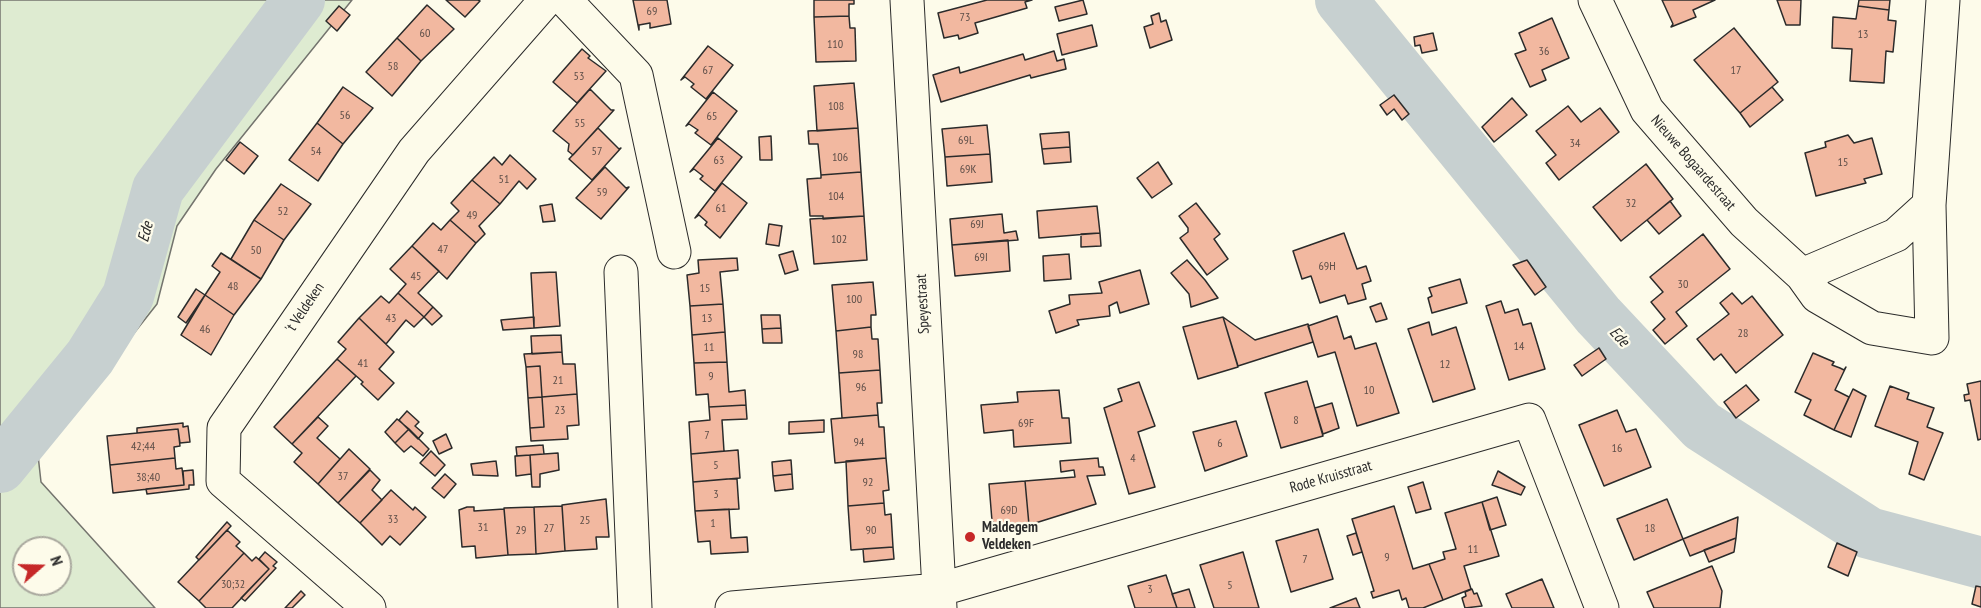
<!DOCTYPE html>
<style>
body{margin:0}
#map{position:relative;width:1981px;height:608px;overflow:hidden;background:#fdfbea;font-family:"PT Sans Narrow",sans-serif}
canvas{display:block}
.north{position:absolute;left:12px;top:536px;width:60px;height:60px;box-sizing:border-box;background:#fdfbea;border:2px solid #a9a89e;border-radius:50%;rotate:70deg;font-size:16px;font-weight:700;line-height:24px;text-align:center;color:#2b2b2b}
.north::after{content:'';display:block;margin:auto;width:21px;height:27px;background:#c62828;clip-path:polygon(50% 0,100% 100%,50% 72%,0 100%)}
</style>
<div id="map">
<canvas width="1981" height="608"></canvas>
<div class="north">N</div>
</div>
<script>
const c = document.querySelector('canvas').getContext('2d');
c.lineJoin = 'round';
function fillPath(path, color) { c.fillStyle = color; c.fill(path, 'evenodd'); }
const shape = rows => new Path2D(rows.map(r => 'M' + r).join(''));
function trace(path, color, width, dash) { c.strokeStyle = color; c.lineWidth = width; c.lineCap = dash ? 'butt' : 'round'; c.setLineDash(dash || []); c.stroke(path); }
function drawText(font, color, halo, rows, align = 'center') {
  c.font = font + ' "PT Sans Narrow",sans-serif'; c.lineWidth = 4.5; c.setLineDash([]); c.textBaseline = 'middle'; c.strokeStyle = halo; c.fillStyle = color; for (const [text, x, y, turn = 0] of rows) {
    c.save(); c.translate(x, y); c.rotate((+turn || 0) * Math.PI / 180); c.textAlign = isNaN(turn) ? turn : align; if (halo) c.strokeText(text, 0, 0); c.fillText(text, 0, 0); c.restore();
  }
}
const green = shape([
 [0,0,352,0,216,169,177,226,157,304,38,455,41,482,155,608,0,608,0,0],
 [24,548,60,548,60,584,24,584,24,548]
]);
fillPath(green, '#deebd1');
trace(green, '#74746e', 1.5);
trace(shape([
 [1341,0,1598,315,1702,426,1869,533,1981,563],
 [0,467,90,357,128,296,158,189,299,0]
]), '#c7d0d0', 52);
const building = shape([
 [446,0,478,0,480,1,465,17,446,0],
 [633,0,667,0,671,24,650,28,650,23,639,25,639,30,633,0],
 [814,0,854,0,854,4,849,4,849,16,814,17,814,0],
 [987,0,1032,0,1025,2,1027,8,975,23,978,33,959,39,958,35,944,38,938,13,987,0],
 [1083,0,1087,14,1059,21,1055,7,1083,0],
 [1662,0,1715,0,1693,10,1696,17,1671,27,1673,24,1662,0],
 [1777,0,1801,0,1800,25,1786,25,1777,0],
 [1859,0,1890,0,1889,10,1858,6,1859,0],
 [427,5,454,29,421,61,397,38,427,5],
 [339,6,350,15,337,31,326,21,339,6],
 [1858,6,1889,10,1888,20,1896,21,1893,52,1886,51,1884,83,1850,81,1852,49,1832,48,1833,17,1856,19,1858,6],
 [1159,13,1161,22,1166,20,1172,40,1150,48,1144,27,1153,24,1151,16,1159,13],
 [849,16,850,28,855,28,856,61,816,62,814,17,849,16],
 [1552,18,1569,58,1542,70,1546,80,1530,87,1515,54,1526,50,1519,33,1552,18],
 [1092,25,1097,46,1062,55,1057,34,1092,25],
 [1734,28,1778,82,1740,113,1694,60,1734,28],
 [1433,33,1437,50,1422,53,1420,45,1415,46,1414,37,1433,33],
 [397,38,421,61,392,96,366,72,397,38],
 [708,46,733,65,706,99,691,87,694,84,685,77,681,80,708,46],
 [582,49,590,56,588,58,606,71,577,103,553,82,582,49],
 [1054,51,1057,61,1064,59,1066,69,1031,78,1030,75,941,102,933,75,959,67,960,73,1023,54,1025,60,1054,51],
 [854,83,858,128,817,131,814,86,854,83],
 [343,87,373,108,343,144,317,123,343,87],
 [1772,87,1783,100,1750,127,1740,113,1772,87],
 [590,89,611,110,614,110,573,155,568,151,569,144,553,131,590,89],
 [713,92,737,111,711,145,695,133,698,130,689,124,686,126,713,92],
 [1394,95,1409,114,1402,120,1394,109,1387,115,1380,105,1394,95],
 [1512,98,1527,115,1494,142,1482,127,1512,98],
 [1568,106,1581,122,1600,108,1619,132,1559,180,1546,163,1556,155,1536,131,1568,106],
 [317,123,343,144,318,181,289,160,317,123],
 [987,125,990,154,945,157,942,129,987,125],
 [598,128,619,149,621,148,592,180,569,159,598,128],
 [858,128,861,172,821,175,818,144,809,144,808,131,858,128],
 [1069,132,1070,147,1042,149,1040,134,1069,132],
 [1848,135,1854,143,1872,138,1882,174,1864,179,1866,183,1816,196,1805,153,1826,147,1825,142,1848,135],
 [771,136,772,160,760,160,759,137,771,136],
 [718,138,742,157,715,191,700,179,703,176,694,169,690,172,718,138],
 [240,142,258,156,244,174,226,160,240,142],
 [1070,147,1071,162,1044,164,1042,149,1070,147],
 [990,154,992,182,947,186,945,157,990,154],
 [510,155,536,179,527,189,519,181,500,204,472,180,494,157,502,165,510,155],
 [1158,162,1172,184,1152,198,1137,178,1158,162],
 [1646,164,1673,199,1621,241,1593,207,1646,164],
 [605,167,626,188,629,187,601,219,576,198,605,167],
 [861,172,864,216,823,219,823,216,810,216,807,179,821,178,821,175,861,172],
 [472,180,500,204,479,226,485,234,476,243,450,220,459,211,451,203,472,180],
 [722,183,747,203,720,238,705,225,707,222,699,215,695,218,722,183],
 [281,184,311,204,284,240,254,220,281,184],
 [1670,201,1681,216,1659,234,1647,220,1670,201],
 [1196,203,1220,234,1214,239,1228,259,1207,275,1180,238,1188,232,1188,228,1179,216,1196,203],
 [552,204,555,221,543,222,540,206,552,204],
 [1097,206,1100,233,1039,238,1037,211,1097,206],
 [1002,214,1004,233,1016,231,1018,240,952,245,950,219,1002,214],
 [864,216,867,260,814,264,810,219,864,216],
 [254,220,284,240,261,279,231,259,254,220],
 [450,220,476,243,447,279,412,246,433,223,441,230,450,220],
 [769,224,782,226,779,246,766,244,769,224],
 [1100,233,1101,246,1081,247,1081,234,1100,233],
 [1344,233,1357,269,1366,266,1371,281,1362,284,1366,299,1348,304,1345,295,1320,303,1311,276,1302,279,1293,251,1344,233],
 [1703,234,1730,269,1676,312,1687,326,1665,344,1653,330,1665,319,1651,302,1663,292,1650,277,1703,234],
 [1008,240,1010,271,955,276,952,245,1008,240],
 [412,246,439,271,418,293,433,307,424,317,398,293,406,284,390,269,412,246],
 [793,251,798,270,785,274,779,255,793,251],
 [221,253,261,279,234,315,205,295,220,272,212,266,221,253],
 [1069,254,1071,279,1044,281,1043,256,1069,254],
 [737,258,738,270,720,272,723,304,690,306,687,275,699,273,698,260,737,258],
 [1187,260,1205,280,1218,298,1191,307,1189,294,1171,273,1187,260],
 [1527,260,1546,287,1535,295,1513,265,1527,260],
 [1140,270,1149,304,1120,313,1117,302,1109,306,1110,316,1077,320,1079,325,1056,333,1049,311,1070,304,1069,295,1102,293,1099,282,1140,270],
 [556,272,560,326,534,328,531,273,556,272],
 [1460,279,1467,303,1432,313,1428,298,1432,296,1429,288,1460,279],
 [873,282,876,315,871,315,871,327,836,331,832,285,873,282],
 [196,289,205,295,186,323,178,317,196,289],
 [398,293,424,317,414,327,406,320,386,344,359,318,381,296,389,303,398,293],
 [1732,293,1742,304,1752,296,1783,335,1736,373,1721,354,1714,360,1697,339,1729,314,1720,303,1732,293],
 [205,295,234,315,211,355,181,335,205,295],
 [1501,301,1505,313,1518,309,1523,325,1531,323,1545,369,1509,380,1486,306,1501,301],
 [1381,303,1387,319,1376,322,1370,307,1381,303],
 [723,304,725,332,692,335,690,306,723,304],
 [433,307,442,316,432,325,424,317,433,307],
 [761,315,780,315,781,328,762,329,761,315],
 [1337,316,1344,339,1351,336,1355,349,1376,343,1399,413,1357,426,1335,352,1318,357,1308,326,1337,316],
 [534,317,534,328,503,330,501,320,534,317],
 [1223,317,1238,367,1198,379,1183,327,1223,317],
 [1223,317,1255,340,1308,324,1313,342,1238,366,1223,317],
 [359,318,394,352,379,369,394,383,378,400,361,384,363,382,337,359,346,349,338,342,359,318],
 [1429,322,1432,335,1456,327,1475,389,1433,402,1408,329,1429,322],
 [871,327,872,339,878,339,880,370,839,373,836,331,871,327],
 [781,328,782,343,763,343,762,329,781,328],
 [725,332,727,362,694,363,692,335,725,332],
 [561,335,562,352,532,354,531,336,561,335],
 [1599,348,1606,359,1582,376,1574,365,1599,348],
 [562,352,563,364,575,364,577,394,542,397,540,366,526,367,524,354,562,352],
 [1813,353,1834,362,1832,365,1840,368,1844,370,1846,367,1835,390,1849,397,1834,430,1804,415,1811,400,1795,392,1813,353],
 [337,359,356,376,292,444,274,427,337,359],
 [727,362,729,392,745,390,746,405,709,407,708,394,696,395,694,363,727,362],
 [540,366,542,397,528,398,526,367,540,366],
 [880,370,882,403,877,403,878,415,842,418,839,373,880,370],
 [1307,381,1323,436,1281,448,1265,393,1307,381],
 [1981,381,1981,439,1978,440,1970,400,1965,401,1964,395,1969,394,1967,384,1981,381],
 [1139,382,1155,426,1138,432,1155,487,1129,494,1104,408,1122,401,1118,389,1139,382],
 [1746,385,1759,400,1736,418,1724,402,1746,385],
 [1890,386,1909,393,1907,399,1934,408,1927,427,1943,433,1924,480,1909,474,1918,442,1875,426,1890,386],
 [1853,389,1866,396,1851,437,1834,430,1853,389],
 [1059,390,1062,418,1069,418,1071,443,1014,447,1013,430,984,433,981,405,1018,402,1017,392,1059,390],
 [577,394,579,425,567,426,568,439,531,441,530,428,544,427,542,397,577,394],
 [542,397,544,427,530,428,528,398,542,397],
 [1332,403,1339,428,1323,434,1315,408,1332,403],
 [746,405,747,419,722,420,724,451,691,454,689,422,710,420,709,407,746,405],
 [1617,410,1626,432,1636,429,1651,467,1604,486,1579,425,1617,410],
 [407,411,419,422,415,426,423,433,418,439,399,420,407,411],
 [878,415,879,427,884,427,886,458,835,463,831,419,878,415],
 [318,417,328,426,317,438,340,459,318,484,294,462,302,453,292,444,318,417],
 [397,419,409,429,395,443,385,432,397,419],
 [824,420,824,432,789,434,789,422,824,420],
 [1236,421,1247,456,1205,471,1193,432,1236,421],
 [183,423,183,427,188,426,190,442,180,443,178,429,137,433,137,428,183,423],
 [178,429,180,446,174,447,175,458,110,465,107,436,178,429],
 [409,429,429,449,423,456,411,446,404,452,395,443,409,429],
 [446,434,452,448,439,454,433,441,446,434],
 [543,445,544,454,517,456,516,447,543,445],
 [349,449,370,469,338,503,318,484,349,449],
 [738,450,740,478,693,482,691,454,738,450],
 [431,451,445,465,435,476,420,463,431,451],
 [558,453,559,470,540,474,540,487,532,487,530,455,558,453],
 [530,455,531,474,516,476,515,456,530,455],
 [175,458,176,469,182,468,184,485,113,493,110,465,175,458],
 [886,458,889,490,883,491,884,503,848,506,846,461,886,458],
 [1098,458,1099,467,1103,467,1105,475,1087,476,1096,504,1029,525,1025,481,1075,477,1074,470,1061,472,1060,461,1098,458],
 [791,460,792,474,773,476,772,462,791,460],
 [496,461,498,476,473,475,471,464,496,461],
 [193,470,194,485,189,485,189,489,147,494,146,489,184,485,183,471,193,470],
 [370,470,380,480,372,490,382,500,360,523,338,503,370,470],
 [1498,471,1525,487,1521,495,1492,485,1498,471],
 [445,474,456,484,444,498,432,488,445,474],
 [792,474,793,489,775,491,773,476,792,474],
 [727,479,737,479,739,509,695,511,693,482,727,479],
 [1025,481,1029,525,999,527,992,521,989,484,1025,481],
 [1423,482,1431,509,1416,513,1408,487,1423,482],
 [391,490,413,510,415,507,426,517,400,545,390,536,382,545,360,523,391,490],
 [1497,497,1506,525,1490,530,1482,502,1497,497],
 [606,499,609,537,596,537,597,549,565,551,562,505,606,499],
 [1667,499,1683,539,1634,560,1617,519,1667,499],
 [1482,502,1499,556,1464,566,1471,589,1443,600,1429,564,1445,559,1443,552,1456,549,1445,513,1482,502],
 [884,503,885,515,891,514,893,547,851,550,848,506,884,503],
 [562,506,565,551,536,554,534,507,562,506],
 [1394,506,1413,569,1429,564,1443,600,1423,608,1409,608,1406,598,1402,600,1399,590,1373,598,1371,592,1374,591,1352,519,1394,506],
 [467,507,474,507,474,511,504,509,508,555,476,558,475,546,462,547,459,510,467,507],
 [534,507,536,554,508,555,504,508,534,507],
 [729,509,731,538,747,537,748,552,711,554,710,541,698,542,695,511,729,509],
 [1738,517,1736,538,1690,556,1683,539,1738,517],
 [227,522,231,526,199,560,196,557,227,522],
 [1318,529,1333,579,1291,592,1276,541,1318,529],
 [227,530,240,542,236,546,244,553,199,601,178,582,227,530],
 [1356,533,1362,552,1353,555,1347,536,1356,533],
 [1736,538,1734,552,1709,562,1704,550,1736,538],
 [1837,543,1857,552,1848,576,1828,567,1837,543],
 [893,547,894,559,864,562,863,549,893,547],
 [265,552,277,562,273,566,276,568,245,601,241,598,269,569,259,559,265,552],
 [1243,552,1259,608,1214,608,1200,565,1243,552],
 [244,553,252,561,256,557,269,569,232,608,206,608,199,601,244,553],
 [1712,566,1722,591,1720,608,1654,608,1647,592,1712,566],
 [1166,575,1177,608,1135,608,1128,586,1166,575],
 [1542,579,1554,608,1512,608,1506,594,1542,579],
 [1976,586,1981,587,1981,607,1972,604,1976,586],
 [1189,589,1195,608,1177,608,1172,594,1189,589],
 [1472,589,1474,594,1477,593,1482,606,1465,608,1462,598,1466,596,1465,592,1472,589],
 [301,591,305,595,292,608,285,608,301,591],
 [1356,598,1360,608,1330,608,1356,598]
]);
fillPath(building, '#f2b8a0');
trace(building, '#2b2b2b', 1.5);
const minor = shape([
 [565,0,636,75,674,252],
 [907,0,940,608],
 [1595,0,1647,110,1744,222,1802,275,1896,235,1929,205,1943,0],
 [621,272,635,608],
 [1802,275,1817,296,1872,328,1932,338,1929,205],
 [369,608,223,481,224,428,414,151,546,0],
 [732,608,938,590,1529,420,1602,608]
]);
trace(minor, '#2b2b2b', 35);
trace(minor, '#fdfbea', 33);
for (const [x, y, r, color] of [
 [970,537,6,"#c62828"]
]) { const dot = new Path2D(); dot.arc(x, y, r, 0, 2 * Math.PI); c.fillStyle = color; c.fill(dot); trace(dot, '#fdfbea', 2); }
drawText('12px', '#5d4e48', null, [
 ["69",652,12],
 ["73",965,18],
 ["60",425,34],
 ["13",1863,35],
 ["110",835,45],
 ["36",1544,52],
 ["58",393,67],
 ["67",708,71],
 ["17",1736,71],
 ["53",579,77],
 ["108",836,107],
 ["56",345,116],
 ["65",712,117],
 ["55",580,124],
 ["69L",966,141],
 ["34",1575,144],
 ["54",316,152],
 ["57",597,152],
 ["106",840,158],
 ["63",719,161],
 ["15",1843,163],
 ["69K",968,170],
 ["51",504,180],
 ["59",602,193],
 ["104",836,197],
 ["32",1631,204],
 ["61",721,209],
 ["52",283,212],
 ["49",472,216],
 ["69J",977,225],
 ["102",839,240],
 ["47",443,250],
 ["50",256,251],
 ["69I",981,258],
 ["69H",1327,267],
 ["45",416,277],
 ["30",1683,285],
 ["48",233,287],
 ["15",705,289],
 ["100",854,300],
 ["43",391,319],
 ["13",707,319],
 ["46",205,330],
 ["28",1743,334],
 ["14",1519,347],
 ["11",709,348],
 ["98",858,355],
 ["41",363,364],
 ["12",1445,365],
 ["9",711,377],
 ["21",558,381],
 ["96",861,388],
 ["10",1369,391],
 ["23",560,411],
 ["8",1296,421],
 ["69F",1026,424],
 ["7",707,436],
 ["94",859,443],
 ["6",1220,444],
 ["42;44",143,447],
 ["16",1617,449],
 ["4",1133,459],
 ["5",716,466],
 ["37",343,477],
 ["38;40",148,478],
 ["92",868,483],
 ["3",716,495],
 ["69D",1009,511],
 ["33",393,520],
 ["25",585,521],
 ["1",713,524],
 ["31",483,528],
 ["27",549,529],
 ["18",1650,529],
 ["29",521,531],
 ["90",871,531],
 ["11",1473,550],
 ["9",1387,558],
 ["7",1305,560],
 ["30;32",233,585],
 ["5",1230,586],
 ["3",1150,590]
]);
drawText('15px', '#2b2b2b', '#fdfbea', [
 ["Nieuwe Bogaardestraat",1693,163,49],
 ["Speyestraat",923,304,-93],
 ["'t Veldeken",305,308,-56],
 ["Rode Kruisstraat",1331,477,-16]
]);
drawText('bold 15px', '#2b2b2b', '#fdfbea', [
 ["Maldegem",982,528],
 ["Veldeken",982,545]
], 'left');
drawText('italic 16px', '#2b2b2b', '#fdfbea', [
 ["Ede",146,232,-75],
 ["Ede",1619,337,47]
]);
</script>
